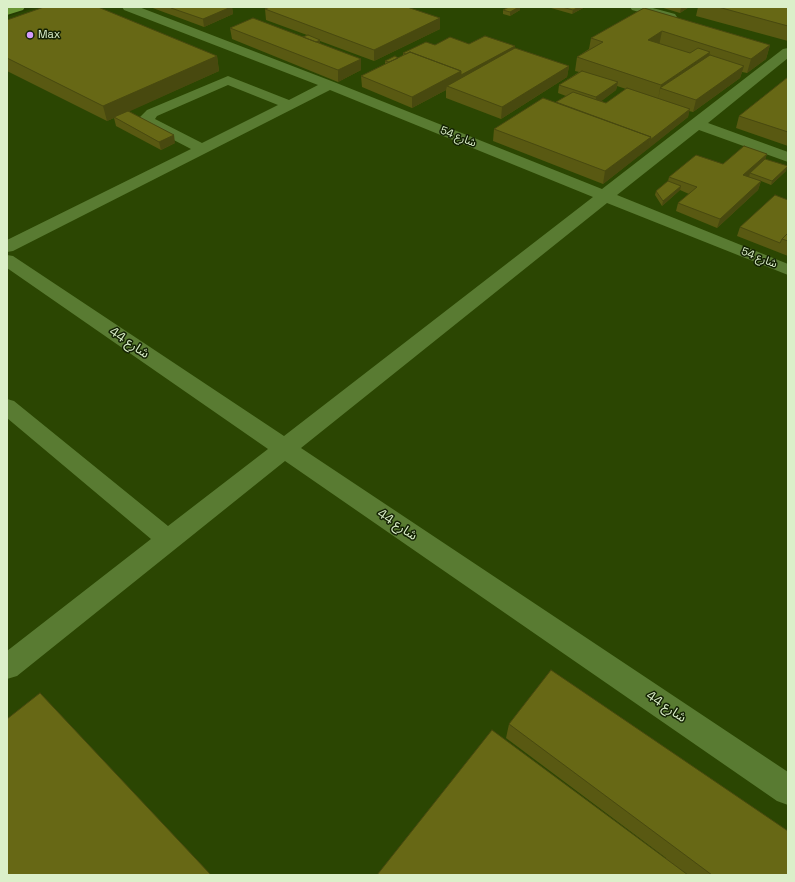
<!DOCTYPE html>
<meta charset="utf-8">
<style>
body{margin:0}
#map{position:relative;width:795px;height:882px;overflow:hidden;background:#253d02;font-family:"Space Grotesk",sans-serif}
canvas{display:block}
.frame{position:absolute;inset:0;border:8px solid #dbefc9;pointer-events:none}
</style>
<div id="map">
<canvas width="795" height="882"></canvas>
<div class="frame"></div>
</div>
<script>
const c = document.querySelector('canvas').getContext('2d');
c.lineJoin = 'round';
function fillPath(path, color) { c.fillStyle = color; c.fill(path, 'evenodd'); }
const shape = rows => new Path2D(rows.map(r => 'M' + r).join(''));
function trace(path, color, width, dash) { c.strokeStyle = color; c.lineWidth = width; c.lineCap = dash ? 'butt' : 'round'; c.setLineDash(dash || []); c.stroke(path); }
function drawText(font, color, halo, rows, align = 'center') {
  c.font = font + ' "Space Grotesk","Noto Sans Arabic",sans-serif'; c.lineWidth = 3; c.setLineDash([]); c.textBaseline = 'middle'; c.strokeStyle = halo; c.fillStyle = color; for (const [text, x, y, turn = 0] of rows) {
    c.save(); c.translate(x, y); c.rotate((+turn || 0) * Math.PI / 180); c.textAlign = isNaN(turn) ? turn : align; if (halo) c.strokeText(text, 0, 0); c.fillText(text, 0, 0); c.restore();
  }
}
fillPath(shape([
 [37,7,788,7,788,875,7,875,7,17]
]), '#2b4602');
fillPath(shape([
 [122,7,139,7,334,82,602,189,783,49,788,48,788,58,708,123,788,152,788,162,699,130,617,195,788,264,788,275,607,203,301,448,788,772,788,805,777,801,285,461,17,676,7,679,7,651,151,539,7,418,7,399,14,401,168,526,268,449,7,268,7,255,13,256,284,436,593,197,330,90,13,251,7,252,7,240,191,149,143,124,140,117,147,110,228,76,289,100,318,85,124,10,122,7],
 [228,85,278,105,202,143,155,119,157,116,228,85],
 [630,7,649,7,675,14,677,17,675,20,671,21,632,10,630,7]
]), '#597b32');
fillPath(shape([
 [7,7,25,7,23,10,7,15,7,7]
]), '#699534');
fillPath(shape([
 [150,7,232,7,233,14,204,27],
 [509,7,527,7,525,8,520,7,520,10,510,16,503,14,503,10],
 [552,7,585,7,572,14,551,8],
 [660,7,689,7,680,13],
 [698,7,788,7,788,41,696,16],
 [644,8,770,45,766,59,747,73,742,72,740,78,693,112,689,111,688,117,603,184,493,141,494,129,556,102,566,96,558,93,559,85,579,72,575,71,577,57,589,49,591,38],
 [617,86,626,89,606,103,601,101,616,90],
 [265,9,440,29,374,61,320,41,320,44,361,59,361,70,338,82,232,39,230,28,303,37,307,35,266,20],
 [7,20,217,56,219,71,129,111,175,143,161,150,116,126,114,118,107,121,7,71],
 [469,44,515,48,569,66,567,77,501,119,446,98,446,90,412,108,362,87,361,76,385,64,385,61,398,58,403,56,403,53,435,45],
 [788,77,788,146,736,128,739,116],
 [767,154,765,159,786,171,771,185,761,181,758,190,717,228,676,211,678,203,689,194,680,190,662,206,655,195,656,191,668,181,669,177],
 [788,200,788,256,737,236,740,227],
 [509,724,788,875,377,875,666,858,506,738]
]), '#595912');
fillPath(shape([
 [231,7,232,7,233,14,204,27,203,19],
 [519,7,520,7,520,10,510,16,510,12],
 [579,7,585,7,572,14,573,10],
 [681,7,689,7,680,13],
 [440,18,440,29,374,61,374,50],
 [662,31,659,46,648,40],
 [320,40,320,44,311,44],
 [770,45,766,59,747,73,751,59],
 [515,46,514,54,447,86,446,90,412,108,412,97,461,71],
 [710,52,707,67,660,88,658,100,661,85],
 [217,56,219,71,115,118,114,117,114,118,107,121,103,106],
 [361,59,361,70,338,82,338,70],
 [569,66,567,77,501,119,502,107],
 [744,66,740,78,693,112,696,100],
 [618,82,616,90,595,106,596,97],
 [690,109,688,117,648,149,650,140],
 [174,135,175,143,161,150,159,142],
 [651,137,648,149,603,184,605,171],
 [767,154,764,163,750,173,749,177,741,184,743,175],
 [788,166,786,171,771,185,772,181],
 [761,181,758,190,717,228,720,219],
 [681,186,680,190,662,206,663,201]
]), '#48490f');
const building = shape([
 [44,7,98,7,217,56,103,106,7,58,7,20,44,7],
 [173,7,231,7,203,19,171,8,173,7],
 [270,7,407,7,440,18,374,50,265,9,270,7],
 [509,7,519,7,510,12,503,10,509,7],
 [562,7,579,7,573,10,562,7],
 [718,7,788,7,788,26,718,7],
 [644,8,770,45,751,59,662,31,648,40,690,53,698,48,710,52,661,85,577,57,603,42,591,38,644,8],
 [253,18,361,59,338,70,230,28,253,18],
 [308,35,320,40,316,42,303,37,308,35],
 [485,36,515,46,461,75,461,71,410,52,406,54,403,53,426,42,435,45,450,37,469,44,485,36],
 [515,48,569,66,502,107,447,86,515,48],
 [410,52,461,71,412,97,361,76,410,52],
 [710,55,744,66,696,100,660,88,710,55],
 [395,56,398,58,389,62,385,61,395,56],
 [582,71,618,82,596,97,559,85,582,71],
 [788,77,788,132,739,116,788,77],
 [627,88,690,109,650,140,651,137,556,102,573,92,606,103,627,88],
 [543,98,651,137,605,171,494,129,543,98],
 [128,111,174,135,159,142,114,117,128,111],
 [744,146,767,154,743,175,761,181,720,219,678,203,697,187,669,177,696,155,723,164,744,146],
 [765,159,788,166,772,181,750,173,765,159],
 [668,181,681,186,663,201,656,191,668,181],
 [775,195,788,200,788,233,782,239,780,243,740,227,775,195],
 [788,233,788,241,782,239,788,233],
 [551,670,788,831,788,875,712,875,509,724,551,670],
 [40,693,211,875,7,875,7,719,40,693],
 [492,730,688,875,377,875,492,730]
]);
fillPath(building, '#676815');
trace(building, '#48490f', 1);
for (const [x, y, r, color] of [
 [30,35,4,"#d49cfc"]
]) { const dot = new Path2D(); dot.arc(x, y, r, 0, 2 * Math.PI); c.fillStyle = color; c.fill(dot); trace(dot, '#132103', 1.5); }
drawText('11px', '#dbefc9', '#132103', [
 ["Max",38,35]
], 'left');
drawText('11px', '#dbefc9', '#132103', [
 ["شارع 54",458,137,22],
 ["شارع 54",759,258,22]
]);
drawText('13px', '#dbefc9', '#132103', [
 ["شارع 44",129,343,34],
 ["شارع 44",397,525,34],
 ["شارع 44",666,707,34]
]);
</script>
